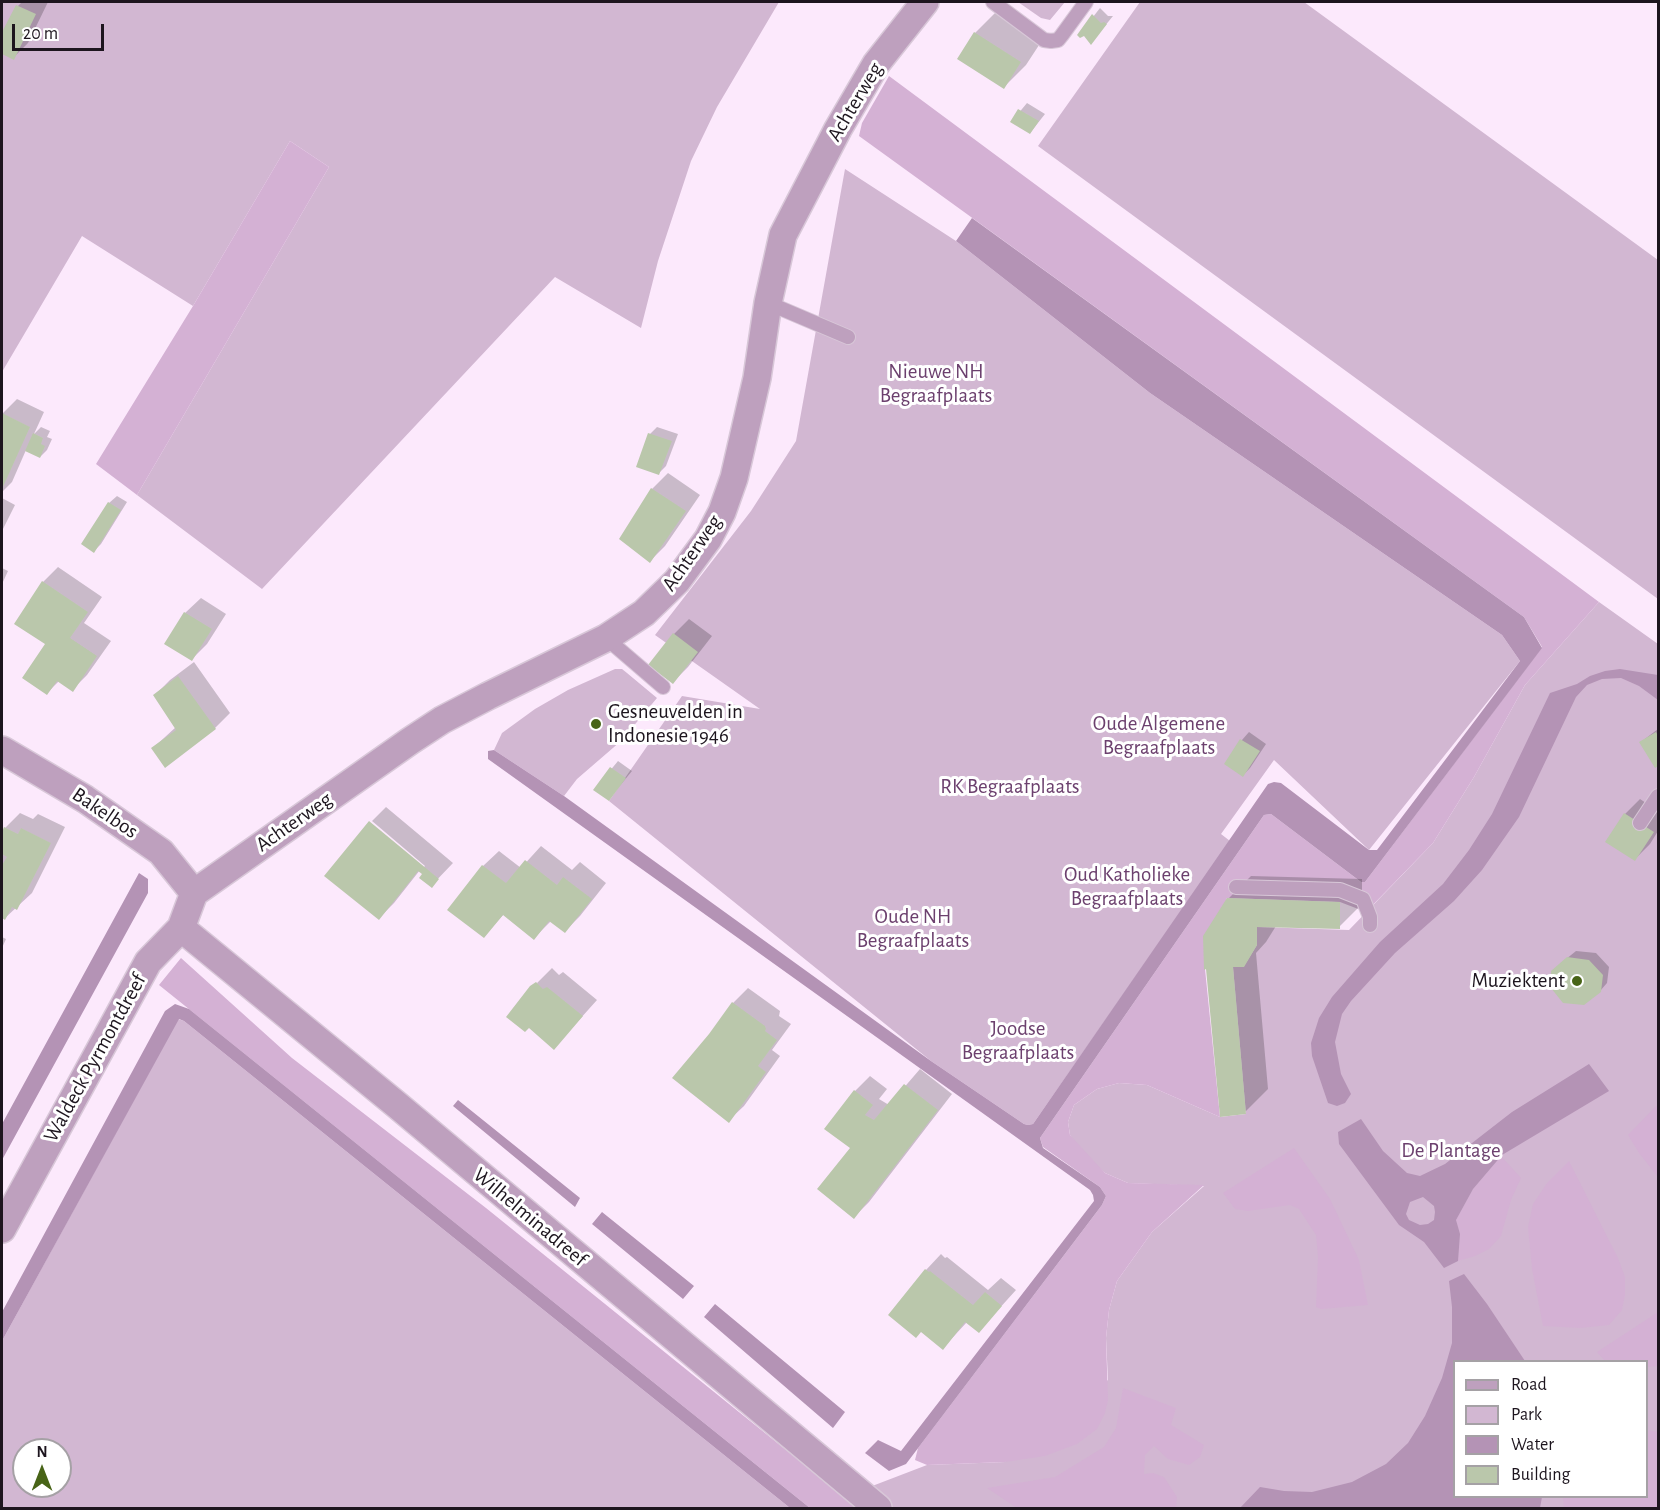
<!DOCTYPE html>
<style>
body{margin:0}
#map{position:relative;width:1660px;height:1510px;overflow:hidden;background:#fce9fc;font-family:"Alegreya Sans",sans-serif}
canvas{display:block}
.frame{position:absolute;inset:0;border:3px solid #1d151e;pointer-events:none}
.legend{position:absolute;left:1453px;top:1360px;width:195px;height:138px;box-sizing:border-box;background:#fff;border:2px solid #a5a1a5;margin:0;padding:8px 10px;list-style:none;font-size:18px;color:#1d151e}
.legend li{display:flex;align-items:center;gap:12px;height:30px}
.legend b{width:30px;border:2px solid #a5a1a5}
.north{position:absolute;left:12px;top:1438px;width:60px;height:60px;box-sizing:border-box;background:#fff;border:2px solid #a5a1a5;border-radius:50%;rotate:0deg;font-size:16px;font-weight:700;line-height:24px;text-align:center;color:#1d151e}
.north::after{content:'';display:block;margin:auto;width:21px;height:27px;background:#486417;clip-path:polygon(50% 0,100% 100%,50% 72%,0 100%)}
.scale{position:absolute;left:12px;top:24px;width:92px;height:27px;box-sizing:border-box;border:3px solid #1d151e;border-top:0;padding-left:8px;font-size:18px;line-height:21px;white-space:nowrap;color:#1d151e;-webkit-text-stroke:4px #fff;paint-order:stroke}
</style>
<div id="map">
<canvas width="1660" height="1510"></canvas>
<div class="frame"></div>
<ul class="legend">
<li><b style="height:8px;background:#bea0be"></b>Road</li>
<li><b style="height:16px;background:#d2b7d2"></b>Park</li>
<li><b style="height:16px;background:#b493b5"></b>Water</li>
<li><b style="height:16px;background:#bac7ab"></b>Building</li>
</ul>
<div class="north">N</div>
<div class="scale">20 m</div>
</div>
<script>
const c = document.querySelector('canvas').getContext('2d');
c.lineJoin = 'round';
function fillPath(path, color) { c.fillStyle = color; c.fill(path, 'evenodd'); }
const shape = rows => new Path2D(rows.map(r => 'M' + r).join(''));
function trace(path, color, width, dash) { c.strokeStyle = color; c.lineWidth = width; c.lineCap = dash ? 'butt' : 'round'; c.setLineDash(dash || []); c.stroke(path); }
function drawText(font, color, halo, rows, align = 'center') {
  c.font = font + ' "Alegreya Sans",sans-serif'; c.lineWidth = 6; c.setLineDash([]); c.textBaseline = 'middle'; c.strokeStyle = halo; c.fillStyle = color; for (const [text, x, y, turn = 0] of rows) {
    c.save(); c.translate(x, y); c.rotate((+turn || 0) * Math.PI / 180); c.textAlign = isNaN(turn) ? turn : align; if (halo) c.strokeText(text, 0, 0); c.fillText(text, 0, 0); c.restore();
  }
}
fillPath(shape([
 [2,2,779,2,717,107,691,161,658,261,641,328,555,277,262,589,137,495,329,167,290,141,193,306,82,236,2,372],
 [1018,2,1065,2,1050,20,1041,18],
 [1140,2,1304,2,1658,260,1658,599,1038,146],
 [845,169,956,241,1150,393,1502,635,1520,661,1369,850,1274,760,1221,834,1230,841,1033,1124,1028,1125,1024,1124,931,1061,609,801,682,696,760,709,655,635,751,511,796,441],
 [1599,602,1658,644,1658,1508,894,1508,867,1488,927,1465,1005,1462,1108,1380,1106,1338,1109,1310,1117,1281,1152,1232,1204,1186,1128,1183,1105,1173,1082,1154,1070,1135,1068,1122,1074,1105,1097,1089,1119,1083,1147,1085,1220,1117,1246,1114,1233,967,1244,966,1257,945,1257,927,1349,930,1433,843,1474,777,1525,685],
 [1454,1362,1646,1362,1646,1496,1454,1496],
 [615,669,622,669,627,673,657,698,621,741,577,779,564,796,494,750,502,733,535,709,568,690],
 [178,1019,184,1021,790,1508,2,1508,2,1341],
 [24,1450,60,1450,60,1486,24,1486]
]), '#d2b7d2');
fillPath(shape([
 [889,76,1599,602,1525,685,1474,777,1433,843,1366,912,1340,902,1227,898,1205,969,1220,1117,1147,1085,1119,1083,1097,1089,1074,1105,1068,1122,1070,1135,1105,1173,1128,1183,1204,1185,1152,1232,1117,1281,1109,1310,1106,1338,1108,1400,1105,1413,1097,1429,1077,1444,1045,1456,1005,1462,927,1465,915,1460,918,1448,1102,1205,1106,1196,1100,1187,1043,1147,1040,1138,1264,815,1271,814,1361,882,1365,882,1542,647,1524,617,859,136,862,123],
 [290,141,329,167,137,495,96,464,193,306],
 [181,958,292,1058,486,1208,858,1508,810,1508,159,985],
 [1656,1106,1658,1106,1658,1177,1639,1153,1628,1135],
 [1294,1148,1330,1199,1359,1260,1368,1305,1321,1309,1316,1307,1318,1257,1316,1235,1299,1209,1290,1205,1248,1211,1235,1209,1223,1193],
 [1501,1156,1521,1178,1511,1200,1501,1236,1489,1249,1475,1256,1458,1261,1460,1234,1456,1220,1473,1189],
 [1569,1161,1618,1258,1625,1277,1625,1295,1622,1310,1609,1325,1580,1328,1543,1326,1532,1269,1528,1227,1533,1204,1547,1183],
 [1658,1312,1658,1366,1647,1367,1646,1362,1605,1361,1597,1352],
 [1123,1388,1176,1408,1171,1425,1204,1445,1200,1457,1189,1465,1168,1459,1154,1446,1145,1455,1144,1474,1153,1473,1164,1477,1177,1497,1176,1508,1017,1508,987,1488,1055,1477,1104,1447,1116,1428],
 [1647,1430,1658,1432,1658,1508,1564,1508,1563,1497,1646,1496]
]), '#d4b1d4');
fillPath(shape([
 [972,218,1524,617,1542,648,1365,882,1361,882,1271,814,1264,815,1040,1138,1043,1148,1100,1187,1106,1196,1102,1205,906,1464,889,1471,865,1453,878,1440,901,1451,1094,1201,1093,1195,1090,1190,488,759,488,751,494,750,564,796,931,1061,1024,1124,1028,1125,1033,1124,1268,784,1274,782,1281,783,1369,850,1377,850,1520,661,1502,635,1150,393,956,241],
 [1620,669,1658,675,1658,700,1639,686,1621,678,1602,679,1587,685,1576,697,1519,817,1482,870,1454,901,1395,953,1351,1001,1342,1014,1335,1042,1341,1074,1351,1094,1345,1103,1337,1106,1328,1103,1312,1056,1311,1043,1319,1018,1332,997,1380,942,1443,884,1469,850,1492,814,1550,693,1577,684,1590,676,1605,671],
 [139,873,148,879,148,893,2,1160,2,1124],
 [175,1004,189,1009,810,1508,790,1508,184,1021,179,1019,2,1341,2,1312,165,1011],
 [1589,1064,1609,1091,1502,1155,1473,1189,1456,1220,1460,1234,1458,1261,1444,1268,1424,1242,1399,1225,1339,1144,1338,1132,1361,1119,1383,1151,1407,1173,1420,1176,1445,1164,1512,1112],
 [1423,1197,1434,1206,1435,1212,1434,1220,1428,1224,1420,1225,1409,1220,1406,1214,1410,1202],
 [458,1100,580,1198,575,1207,453,1106],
 [602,1212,694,1286,683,1299,592,1224],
 [1464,1274,1487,1304,1525,1361,1454,1362,1454,1496,1542,1497,1540,1508,1240,1508,1260,1487,1284,1491,1312,1492,1352,1482,1386,1464,1408,1443,1425,1416,1442,1378,1452,1343,1452,1307,1449,1281],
 [715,1304,845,1412,833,1428,704,1317]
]), '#b493b5');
fillPath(shape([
 [22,2,48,2,28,43,13,58,2,53,2,37,18,6],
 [1100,8,1108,16,1113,16,1091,43,1085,35,1079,35],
 [998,10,1043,39,1026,65,1003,88,975,33],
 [1027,103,1045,114,1030,133,1012,121],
 [17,399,44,412,34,434,41,427,50,431,47,437,52,439,47,450,40,457,26,450,12,482,2,492,2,414],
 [657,427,678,434,666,466,659,473,650,434],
 [668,473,700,495,665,546,650,561,621,539,652,489],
 [117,496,127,502,101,544,94,551,109,503],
 [2,498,15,505,2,531],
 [58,567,102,597,84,623,111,641,87,675,72,690,59,681,47,693,47,644,43,582],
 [2,568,8,571,2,584],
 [201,598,226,614,207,644,192,659,166,644,185,613],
 [689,619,712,636,688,667,673,682,674,634],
 [194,662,230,713,215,728,153,748,176,727,155,695,170,680],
 [1658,729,1658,764,1655,766,1641,742],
 [1249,732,1266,744,1250,768,1243,775,1226,764,1242,740],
 [618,761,632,771,609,799,595,789],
 [1640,799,1658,811,1658,831,1650,844,1635,859,1625,814],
 [386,807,453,863,431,886,425,874,420,870,394,903,379,918,327,876,423,868,425,866,372,821],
 [20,813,33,819,38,814,65,827,32,893,5,918,2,916,2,835,5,828],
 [541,846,572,870,580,862,606,883,580,916,565,931,551,921,534,938,504,914,484,936,449,910,483,866,499,851,521,868],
 [1251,876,1362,879,1362,904,1339,927,1276,926,1266,942,1256,953,1268,1089,1245,1112,1221,1115,1228,899],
 [2,937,6,939,2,948],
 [1576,951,1596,953,1609,967,1607,983,1600,991,1560,964],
 [552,968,559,975,563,972,597,1000,554,1048,537,983],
 [748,988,780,1011,779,1016,791,1024,772,1050,780,1056,744,1106,728,1121,710,1035,733,1003],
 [920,1069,952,1094,869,1202,854,1217,852,1148,855,1091,870,1076,887,1089,879,1099,889,1105],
 [941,1254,945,1258,947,1257,988,1290,1001,1278,1016,1290,979,1331,967,1322,943,1348,921,1331,890,1314,926,1270]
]), '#0003');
fillPath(shape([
 [16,5,36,14,14,60,2,54,2,32],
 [1092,14,1101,23,1104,22,1107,24,1091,45,1084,36,1080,38,1077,35],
 [974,32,1021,62,1004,89,957,59],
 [1018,109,1039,121,1030,134,1010,122],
 [2,413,30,427,2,489],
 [33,433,43,438,41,444,45,446,40,458,25,451],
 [648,433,672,441,659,475,636,467],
 [651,488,686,511,650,563,619,539],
 [108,502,121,510,94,553,81,544],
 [42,581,88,612,70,638,97,656,73,692,57,681,47,695,22,678,45,644,14,624],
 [184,612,212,629,192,661,164,644],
 [673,633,698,652,673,684,648,665],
 [178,676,216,729,165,768,151,748,176,730,153,695],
 [1656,732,1658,736,1658,766,1655,768,1639,742],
 [1240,739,1260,751,1243,777,1224,764],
 [610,767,626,778,609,801,593,790],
 [1624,813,1654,832,1635,861,1605,842],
 [369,821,439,879,432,888,419,878,422,874,418,871,379,920,324,876],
 [4,827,18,834,21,828,51,843,17,910,12,907,5,920,2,918,2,865,7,857,2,854,2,832],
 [525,860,557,885,563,877,592,899,565,933,549,921,534,940,503,915,484,938,447,910,482,865,506,883],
 [1227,898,1340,902,1340,929,1257,927,1257,945,1244,967,1233,967,1246,1114,1220,1117,1206,969,1204,970,1203,936],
 [1567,957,1589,960,1603,975,1601,992,1584,1005,1563,1003,1551,988,1551,971],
 [536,982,543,989,547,987,583,1016,554,1050,529,1028,525,1032,506,1017,530,986],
 [732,1002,765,1026,766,1029,765,1031,777,1040,758,1066,766,1072,729,1123,672,1078,709,1034],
 [904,1084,938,1110,854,1219,817,1189,850,1148,824,1129,854,1090,873,1105,865,1115,874,1120],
 [925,1269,929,1272,930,1271,973,1305,985,1292,1002,1306,979,1333,965,1322,943,1350,921,1332,916,1338,888,1315]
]), '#bac7ab');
const lane = shape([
 [993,2,1044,40,1051,41,1058,40,1062,35,1086,2],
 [768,303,848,337],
 [606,638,663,687],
 [1640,823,1658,796],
 [1236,887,1340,890,1363,899,1370,917,1370,925]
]);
const street = shape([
 [2,750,85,799,161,852,194,893],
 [181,928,397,1105,878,1508],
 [2,1229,148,962,181,928,194,893,410,741,442,720,488,696,606,638,644,613,677,581,708,539,722,512,734,478,757,378,768,303,783,235,838,129,876,64,925,2]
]);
trace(lane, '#d8c7d8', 16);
trace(street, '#d8c7d8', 30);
trace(lane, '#bea0be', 14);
trace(street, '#bea0be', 27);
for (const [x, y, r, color] of [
 [596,724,6,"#486417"],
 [1577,981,6,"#486417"]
]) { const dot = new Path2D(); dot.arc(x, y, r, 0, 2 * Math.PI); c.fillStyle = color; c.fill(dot); trace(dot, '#fff', 2); }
drawText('21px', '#1d151e', '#fff', [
 ["Achterweg",855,102,-59],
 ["Achterweg",692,553,-55],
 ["Bakelbos",105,813,34],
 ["Achterweg",294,822,-35],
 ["Waldeck Pyrmontdreef",95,1058,-61],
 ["Wilhelminadreef",530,1217,40]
]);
drawText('21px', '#6c406e', '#fff', [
 ["Nieuwe NH",936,372],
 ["Begraafplaats",936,396],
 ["Oude Algemene",1159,724],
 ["Begraafplaats",1159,748],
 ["RK Begraafplaats",1010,787],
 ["Oud Katholieke",1127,875],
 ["Begraafplaats",1127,899],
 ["Oude NH",913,917],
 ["Begraafplaats",913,941],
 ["Joodse",1018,1029],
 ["Begraafplaats",1018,1053],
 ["De Plantage",1451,1151]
]);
drawText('21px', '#1d151e', '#fff', [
 ["Gesneuvelden in",608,712],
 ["Indonesie 1946",608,736],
 ["Muziektent",1565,981,"right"]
], 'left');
</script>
